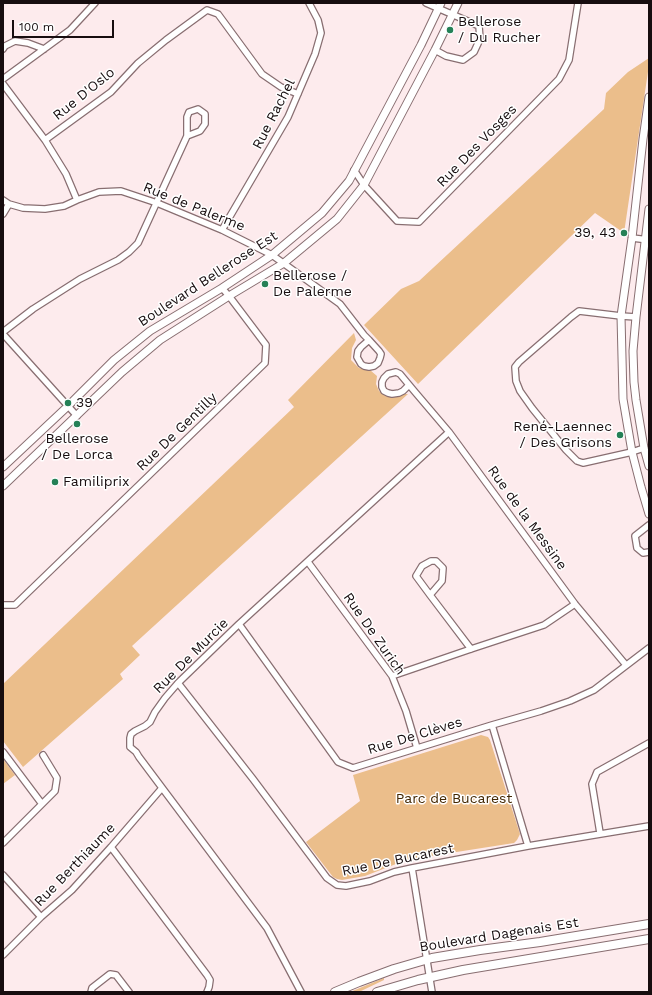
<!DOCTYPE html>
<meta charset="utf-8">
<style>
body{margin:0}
#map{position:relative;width:652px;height:995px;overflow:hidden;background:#fdebed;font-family:"Work Sans",sans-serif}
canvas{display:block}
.frame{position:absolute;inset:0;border:4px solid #170d0f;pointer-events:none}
.scale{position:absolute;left:12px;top:20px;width:102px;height:18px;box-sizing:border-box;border:2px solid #170d0f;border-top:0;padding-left:5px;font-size:12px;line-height:14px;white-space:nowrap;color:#170d0f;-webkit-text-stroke:3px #fff;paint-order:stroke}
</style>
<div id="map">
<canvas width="652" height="995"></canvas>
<div class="frame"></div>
<div class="scale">100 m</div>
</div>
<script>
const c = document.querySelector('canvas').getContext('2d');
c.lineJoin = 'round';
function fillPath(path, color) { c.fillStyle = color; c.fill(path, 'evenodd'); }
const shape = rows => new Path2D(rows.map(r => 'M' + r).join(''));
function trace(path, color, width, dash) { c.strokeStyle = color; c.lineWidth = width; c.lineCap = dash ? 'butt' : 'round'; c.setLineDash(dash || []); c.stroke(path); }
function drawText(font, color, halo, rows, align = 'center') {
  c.font = font + ' "Work Sans",sans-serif'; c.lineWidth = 3; c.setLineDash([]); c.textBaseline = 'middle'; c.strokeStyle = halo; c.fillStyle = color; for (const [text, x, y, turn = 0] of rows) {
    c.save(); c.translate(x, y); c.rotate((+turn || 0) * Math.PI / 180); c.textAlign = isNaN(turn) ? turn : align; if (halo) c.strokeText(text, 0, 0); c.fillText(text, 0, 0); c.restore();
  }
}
fillPath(shape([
 [649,58,649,65,624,233,595,213,418,384,364,325,401,289,419,281,604,109,606,93,628,72],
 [354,333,356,340,352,348,351,360,359,368,370,370,377,376,376,384,379,391,386,396,394,397,400,394,408,394,132,646,140,655,120,674,123,679,23,767,3,741,3,684,294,407,288,400],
 [481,735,488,737,490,740,520,834,517,840,514,843,431,856,396,864,365,876,342,880,337,879,333,877,306,842,360,801,353,775],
 [3,759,15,775,3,784],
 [384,978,384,980,359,992,350,992]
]), '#ebbe8b');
const minor = shape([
 [426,3,479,26,480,39,474,52,463,60,446,56,435,50],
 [3,49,5,46,15,41,28,43,44,49],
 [3,79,70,30,95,3],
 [3,84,45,140,66,174,77,200],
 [45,140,111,92,138,63,166,40,207,10,218,14,262,74,281,87,298,94],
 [354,170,364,185,397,221,419,222,559,79,569,60,578,3],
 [3,200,9,204,23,208,45,209,64,206,77,200,99,192,121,191,157,203,222,230,272,255,340,304,364,335,369,340,379,351,381,354,380,358,378,363,374,366,369,367,364,366,361,364,357,357,358,351,361,347,369,340],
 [3,214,9,204],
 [222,230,288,117,315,54,321,33,318,20,309,3],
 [632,238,649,240],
 [636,317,621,316,579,311,571,317,519,362,515,367,516,381,520,391,532,408,566,450,577,461,583,463,632,452,644,448],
 [3,332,33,309,80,279,118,260,129,252,138,243,187,136,187,117,189,112,198,109,205,114,205,124,200,131,187,136],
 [3,334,77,416],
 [409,385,403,391,399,393,392,394,388,393,384,391,382,387,382,382,384,378,388,374,396,372,400,374,415,392,449,432,575,604,626,665],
 [649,525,635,536,637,548,643,553,649,552],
 [308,562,392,676,406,711,417,748],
 [430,595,442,581,443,568,436,561,431,561,422,566,416,576,430,595,471,649],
 [3,605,15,605,265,363,266,345,229,296,222,288],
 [239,624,338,762,353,768,492,725,541,711,570,701,594,690,649,648],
 [392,676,471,649,544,625,575,604],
 [178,683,253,779,327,878,337,885,346,886,370,881,394,872,412,868,528,846,649,826],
 [492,725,528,846],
 [3,752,42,804],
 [600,833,592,784,597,772,649,743],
 [3,843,55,791,57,778,43,755],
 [111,847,207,975,210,980,209,987,207,992],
 [412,868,432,992],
 [3,875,41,917],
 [3,955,41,917,72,890,111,847,162,788],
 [91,992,92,988,110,974,116,975,129,992],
 [301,992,267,928,139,757,136,752,130,747,130,738,131,734,135,731,145,726,150,722,155,712,165,698,178,683,239,624,449,432]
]);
const tertiary = shape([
 [649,97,643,139,632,238,621,316,623,399,632,452,641,487,649,514],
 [649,209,636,317,633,351,634,382,636,400,644,448,649,466],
 [3,467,68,406,114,360,150,331,222,288,272,255,322,213,349,181,421,45,441,3],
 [3,486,122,372,160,340,229,296,284,263,337,219,364,185,435,50,458,3]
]);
const secondary = shape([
 [335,992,359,982,394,969,432,958,480,950,540,942,649,924],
 [377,992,418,980,463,970,649,939]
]);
trace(minor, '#886e71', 8);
trace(tertiary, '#886e71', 9);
trace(secondary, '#886e71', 10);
trace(minor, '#fff', 5.5);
trace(tertiary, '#fff', 7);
trace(secondary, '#fff', 8);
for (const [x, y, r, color] of [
 [450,30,4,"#248157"],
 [624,233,4,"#248157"],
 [265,284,4,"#248157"],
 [68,403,4,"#248157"],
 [77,424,4,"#248157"],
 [620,435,4,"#248157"],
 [55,482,4,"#248157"]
]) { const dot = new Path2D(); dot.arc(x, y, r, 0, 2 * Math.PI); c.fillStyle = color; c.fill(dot); trace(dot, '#fff', 1.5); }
drawText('14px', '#170d0f', '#fff', [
 ["Bellerose",458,22],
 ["/ Du Rucher",458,38],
 ["39, 43",616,233,"right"],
 ["Bellerose /",273,276],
 ["De Palerme",273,292],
 ["39",76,403],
 ["René-Laennec",612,427,"right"],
 ["/ Des Grisons",612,443,"right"],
 ["Bellerose",77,439,"center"],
 ["/ De Lorca",77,455,"center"],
 ["Familiprix",63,482]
], 'left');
drawText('14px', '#170d0f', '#fff', [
 ["Rue D'Oslo",84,94,-39],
 ["Rue Rachel",274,114,-63],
 ["Rue Des Vosges",477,146,-46],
 ["Rue de Palerme",194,207,22],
 ["Boulevard Bellerose Est",208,279,-33],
 ["Rue De Gentilly",177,432,-44],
 ["Rue de la Messine",527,518,54],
 ["Rue De Zurich",374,634,55],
 ["Rue De Murcie",191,656,-45],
 ["Rue De Clèves",415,736,-17],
 ["Rue De Bucarest",398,860,-12],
 ["Rue Berthiaume",75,865,-46],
 ["Boulevard Dagenais Est",499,935,-9]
]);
drawText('14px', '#422702', '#fff', [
 ["Parc de Bucarest",454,799]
]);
</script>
